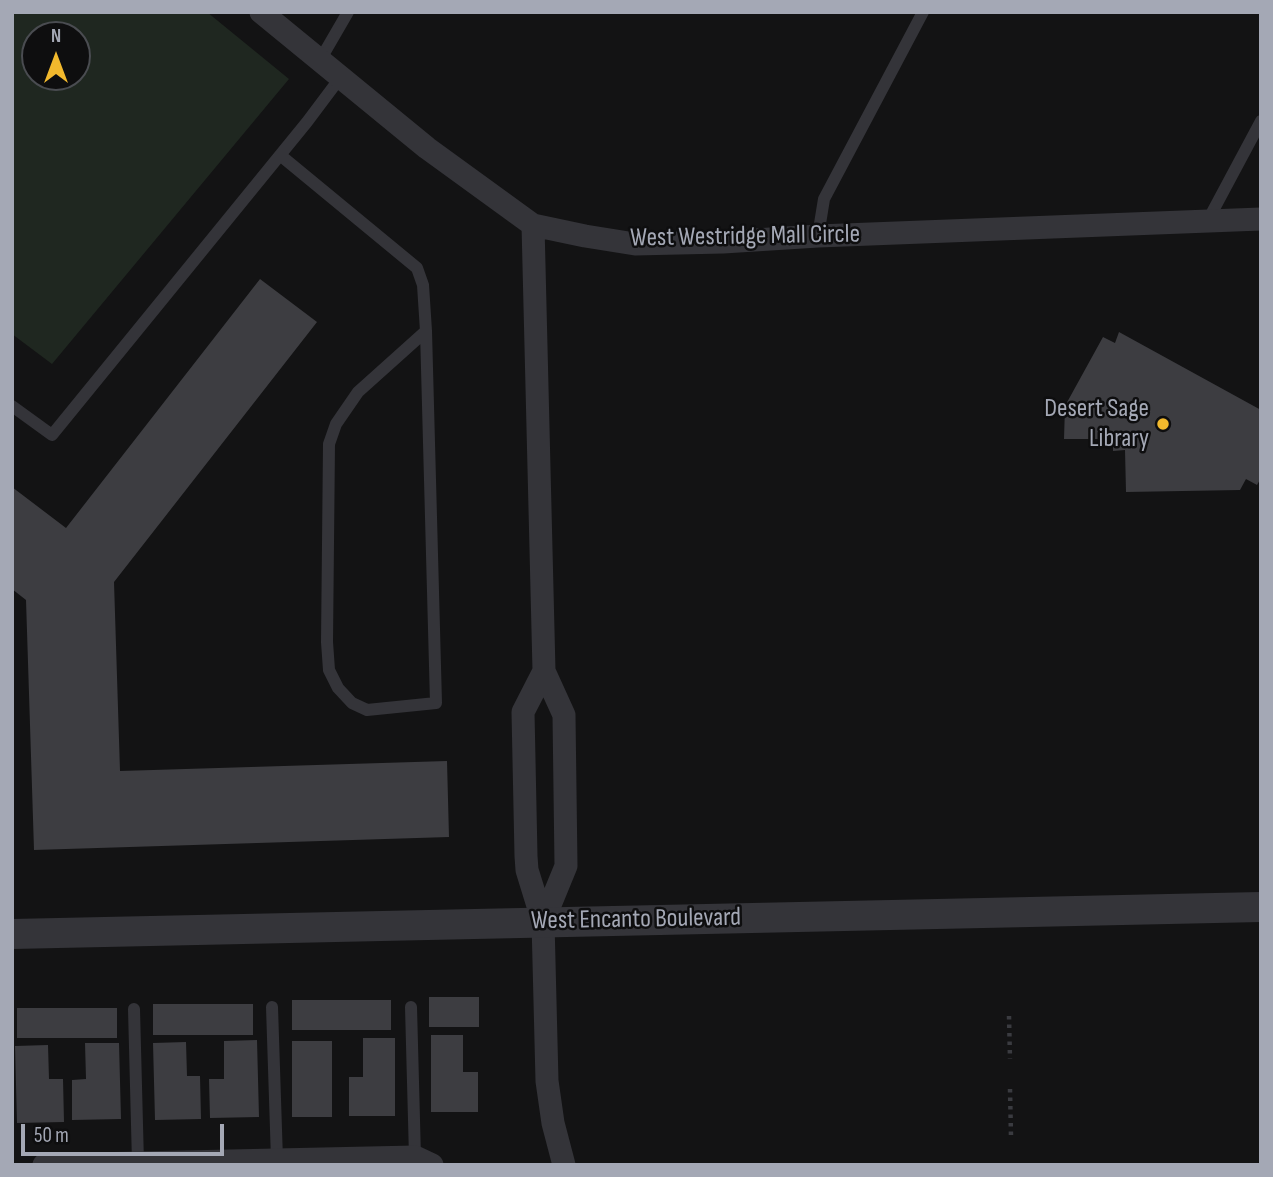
<!DOCTYPE html>
<style>
body{margin:0}
#map{position:relative;width:1273px;height:1177px;overflow:hidden;background:#131314;font-family:"Sofia Sans Condensed",sans-serif}
canvas{display:block}
.frame{position:absolute;inset:0;border:14px solid #a4a8b5;pointer-events:none}
.north{position:absolute;left:21px;top:21px;width:70px;height:70px;box-sizing:border-box;background:#0e0e0f;border:2px solid #4a4c51;border-radius:50%;rotate:0deg;font-size:19px;font-weight:700;line-height:28px;text-align:center;color:#a4a8b5}
.north::after{content:'';display:block;margin:auto;width:24px;height:32px;background:#f2b92d;clip-path:polygon(50% 0,100% 100%,50% 72%,0 100%)}
.scale{position:absolute;left:21px;top:1124px;width:203px;height:32px;box-sizing:border-box;border:4px solid #a4a8b5;border-top:0;padding-left:9px;font-size:21px;line-height:24px;white-space:nowrap;color:#a4a8b5;-webkit-text-stroke:5px #0e0e0f;paint-order:stroke}
</style>
<div id="map">
<canvas width="1273" height="1177"></canvas>
<div class="frame"></div>
<div class="north">N</div>
<div class="scale">50 m</div>
</div>
<script>
const c = document.querySelector('canvas').getContext('2d');
c.lineJoin = 'round';
function fillPath(path, color) { c.fillStyle = color; c.fill(path, 'evenodd'); }
const shape = rows => new Path2D(rows.map(r => 'M' + r).join(''));
function trace(path, color, width, dash) { c.strokeStyle = color; c.lineWidth = width; c.lineCap = dash ? 'butt' : 'round'; c.setLineDash(dash || []); c.stroke(path); }
function drawText(font, color, halo, rows, align = 'center') {
  c.font = font + ' "Sofia Sans Condensed",sans-serif'; c.lineWidth = 5; c.setLineDash([]); c.textBaseline = 'middle'; c.strokeStyle = halo; c.fillStyle = color; for (const [text, x, y, turn = 0] of rows) {
    c.save(); c.translate(x, y); c.rotate((+turn || 0) * Math.PI / 180); c.textAlign = isNaN(turn) ? turn : align; if (halo) c.strokeText(text, 0, 0); c.fillText(text, 0, 0); c.restore();
  }
}
fillPath(shape([
 [12,12,207,12,289,79,52,364,12,334],
 [35,35,77,35,77,77,35,77]
]), '#1f2720');
fillPath(shape([
 [260,279,317,322,114,582,120,771,447,761,449,837,34,850,26,600,12,589,12,487,66,528],
 [1119,332,1261,410,1261,478,1257,485,1246,479,1240,490,1126,492,1125,450,1113,451,1113,444,1105,445,1105,439,1064,439,1065,406,1103,337,1115,343],
 [429,997,479,997,479,1027,429,1027],
 [292,1000,391,1000,391,1030,292,1030],
 [153,1004,253,1004,253,1035,153,1035],
 [17,1008,117,1008,117,1038,17,1038],
 [431,1035,463,1035,463,1072,478,1072,478,1112,431,1112],
 [363,1038,395,1038,395,1116,349,1116,349,1077,363,1077],
 [257,1040,259,1117,210,1118,209,1079,224,1079,224,1041],
 [292,1041,332,1041,332,1117,292,1117],
 [186,1042,187,1076,200,1076,201,1119,155,1120,153,1043],
 [85,1043,119,1043,121,1119,72,1120,72,1080,86,1079],
 [48,1045,49,1079,63,1079,64,1122,17,1123,15,1046]
]), '#3d3d41');
trace(shape([
 [1009,1016,1010,1059],
 [1010,1089,1011,1136]
]), '#3a3b40', 4.5, [3.5, 5]);
trace(shape([
 [319,62,348,12],
 [280,155,417,268,423,285,426,331,436,703,367,710,352,703,338,688,329,670,327,642,329,444,336,424,358,392,426,331],
 [1207,222,1261,121],
 [818,236,824,199,923,12],
 [12,406,52,435,307,122,340,78],
 [272,1007,277,1160],
 [411,1007,415,1157],
 [134,1009,138,1163]
]), '#343439', 12);
trace(shape([
 [261,12,427,148,533,225,585,236,635,244,723,242,818,236,1261,219],
 [533,225,544,671,564,715,566,866,543,922],
 [544,671,523,712,526,856,527,870,543,922,547,1081,553,1123,564,1165],
 [44,1165,415,1157,432,1165]
]), '#343439', 23);
trace(shape([
 [12,934,1261,907]
]), '#343439', 30);
for (const [x, y, r, color] of [
 [1163,424,7,"#f2b92d"]
]) { const dot = new Path2D(); dot.arc(x, y, r, 0, 2 * Math.PI); c.fillStyle = color; c.fill(dot); trace(dot, '#0e0e0f', 2.5); }
drawText('26px', '#a4a8b5', '#0e0e0f', [
 ["West Westridge Mall Circle",745,237,-1],
 ["West Encanto Boulevard",636,920,-1]
]);
drawText('26px', '#a4a8b5', '#0e0e0f', [
 ["Desert Sage",1149,409],
 ["Library",1149,439]
], 'right');
</script>
